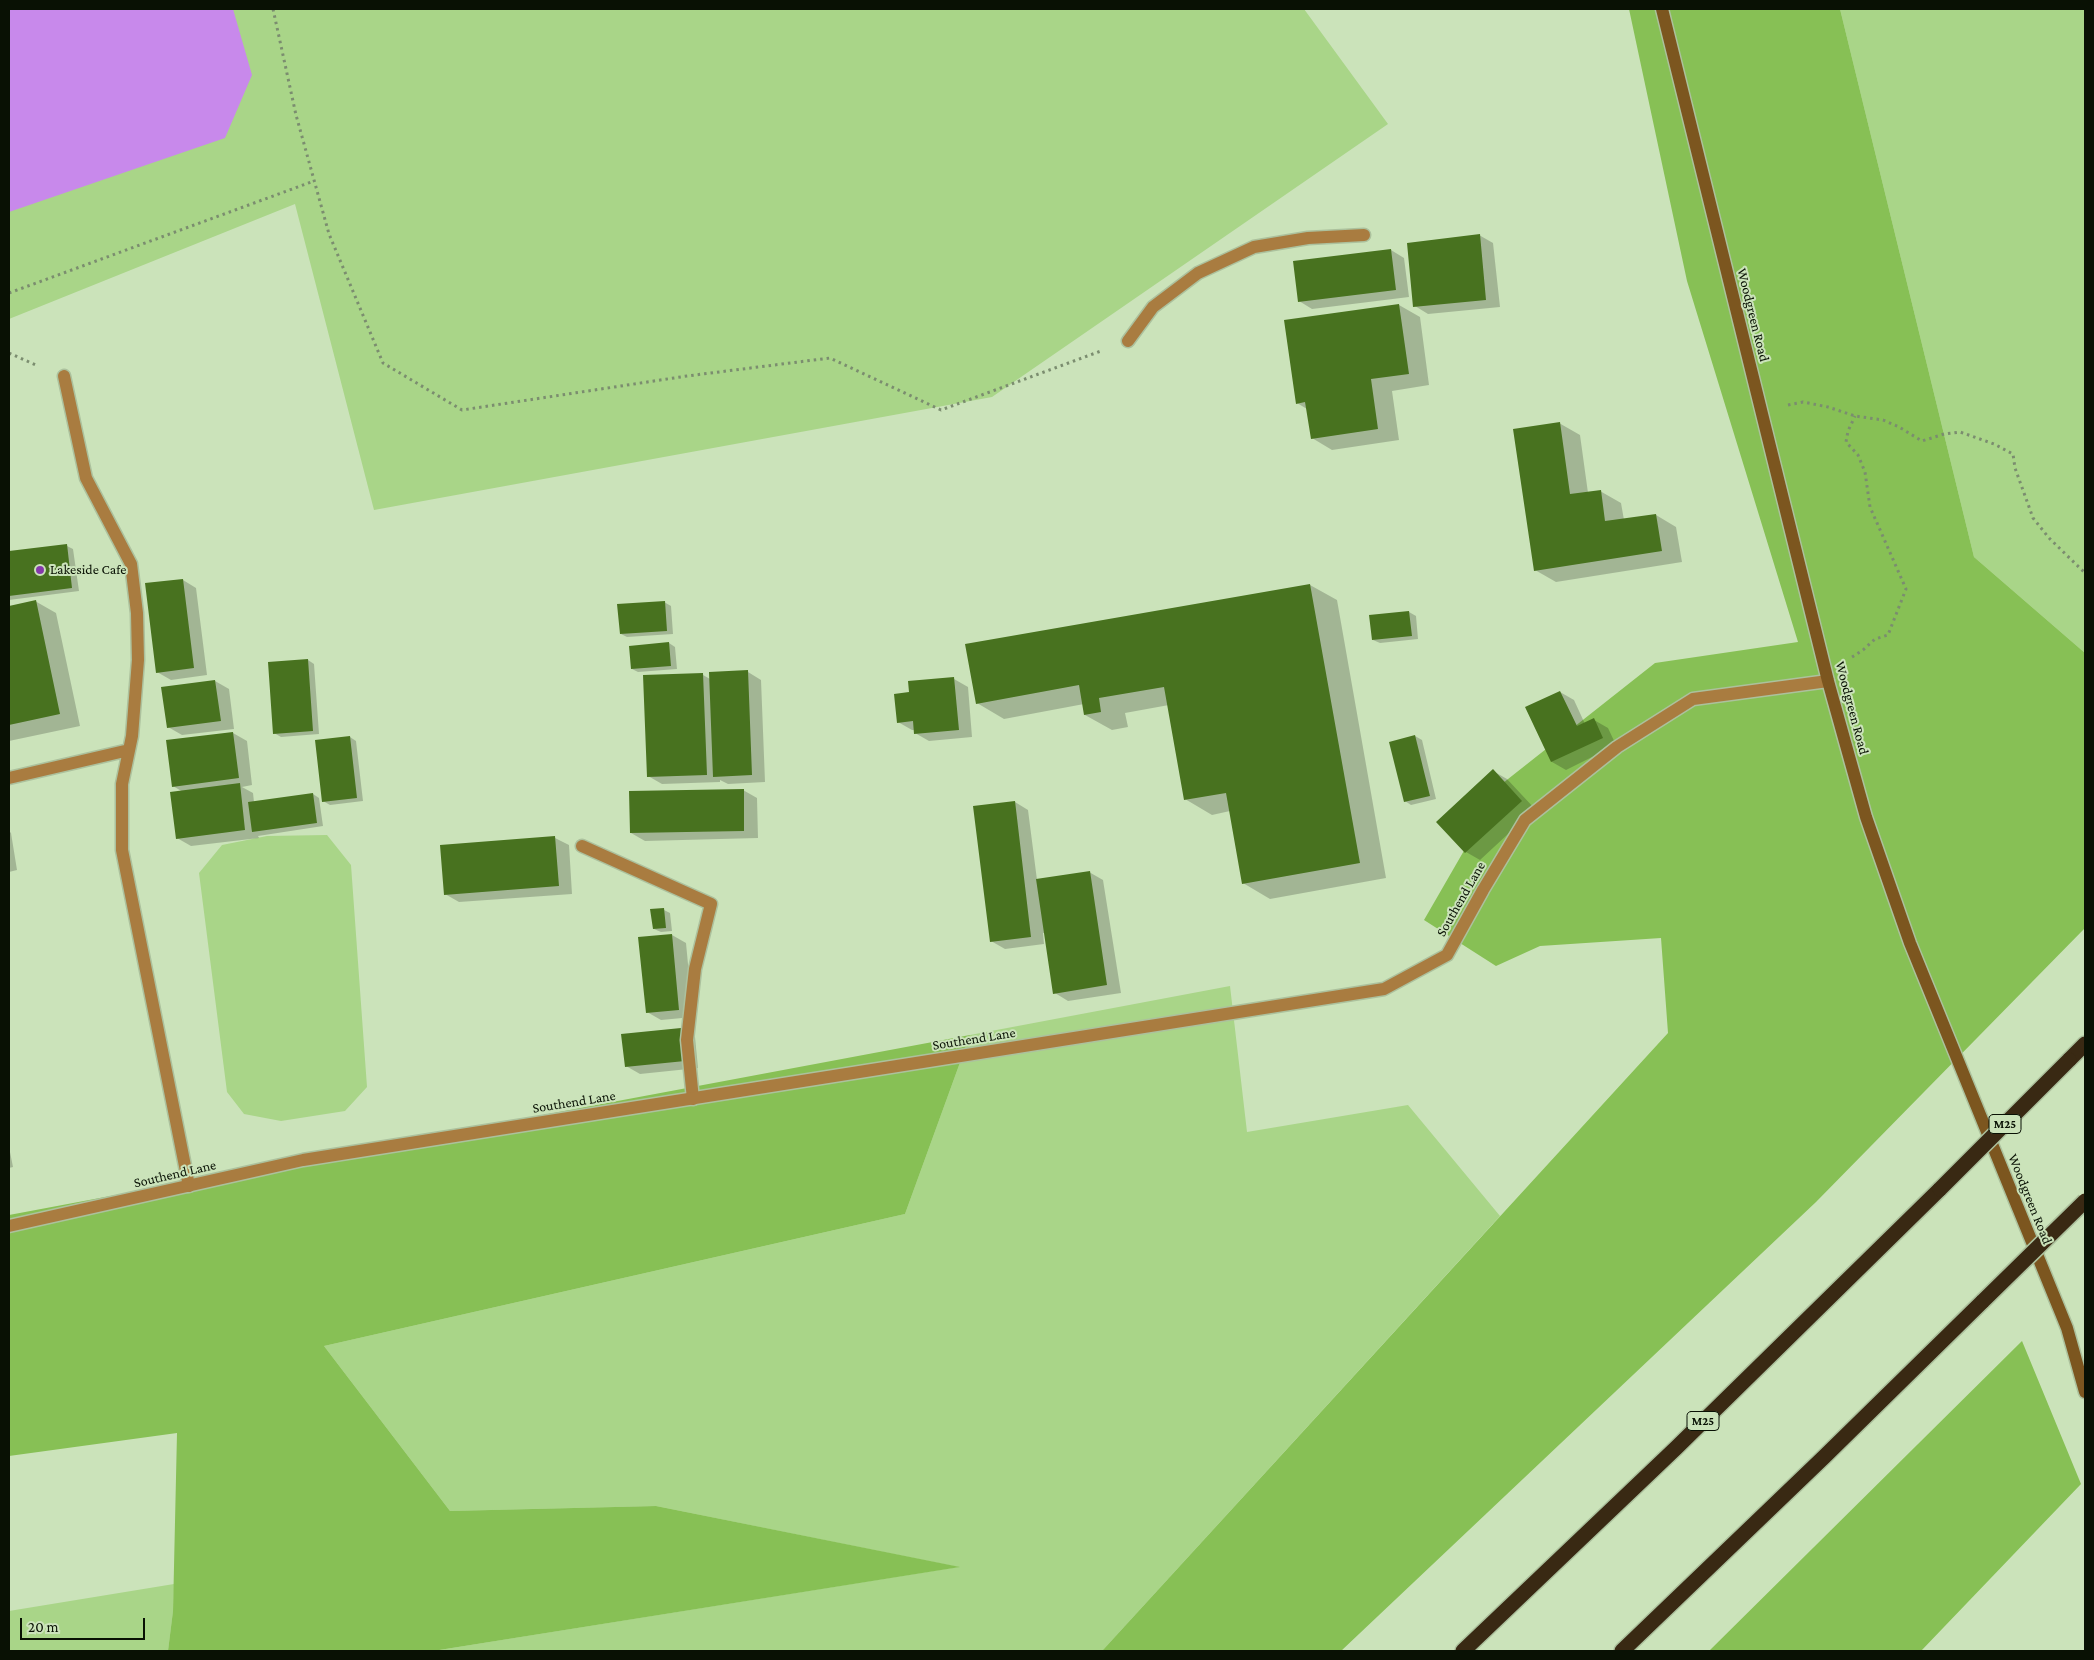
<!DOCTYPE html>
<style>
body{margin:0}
#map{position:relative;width:2094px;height:1660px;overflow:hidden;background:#cbe3ba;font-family:"Crimson Pro",serif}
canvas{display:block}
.frame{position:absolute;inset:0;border:10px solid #091104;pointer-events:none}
.scale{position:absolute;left:20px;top:1618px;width:125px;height:22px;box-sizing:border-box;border:2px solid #091104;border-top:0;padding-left:6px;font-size:15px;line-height:18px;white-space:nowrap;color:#091104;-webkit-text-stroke:4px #cbe3ba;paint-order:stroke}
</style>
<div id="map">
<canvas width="2094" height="1660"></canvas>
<div class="frame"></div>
<div class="scale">20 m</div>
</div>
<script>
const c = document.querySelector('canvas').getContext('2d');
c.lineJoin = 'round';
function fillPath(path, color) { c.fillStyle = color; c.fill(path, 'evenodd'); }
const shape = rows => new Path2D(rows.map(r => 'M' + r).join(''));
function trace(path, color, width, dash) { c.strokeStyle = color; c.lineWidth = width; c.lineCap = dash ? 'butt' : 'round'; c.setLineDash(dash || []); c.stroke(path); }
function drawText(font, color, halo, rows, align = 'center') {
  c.font = font + ' "Crimson Pro",serif'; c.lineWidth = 4; c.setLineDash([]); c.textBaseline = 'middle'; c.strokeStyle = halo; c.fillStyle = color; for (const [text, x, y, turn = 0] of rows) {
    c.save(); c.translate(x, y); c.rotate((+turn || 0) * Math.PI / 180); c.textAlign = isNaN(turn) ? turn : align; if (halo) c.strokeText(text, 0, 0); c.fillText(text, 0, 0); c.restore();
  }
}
fillPath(shape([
 [9,9,1304,9,1388,124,992,397,374,510,295,204,9,319],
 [1840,9,2085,9,2085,653,1974,557],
 [327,835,351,865,367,1087,345,1111,281,1121,244,1114,227,1092,199,873,222,845,267,836],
 [1230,986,1247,1132,1408,1105,1500,1216,1102,1651,433,1651,958,1567,656,1506,450,1511,324,1346,905,1214,970,1035],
 [174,1584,173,1611,168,1651,9,1651,9,1611]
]), '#a9d588');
fillPath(shape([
 [1629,9,1840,9,1974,557,2085,653,2085,928,1816,1202,1341,1651,1102,1651,1668,1033,1661,938,1540,946,1496,966,1424,920,1503,783,1655,663,1798,642,1687,281],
 [970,1035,905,1214,324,1346,450,1511,656,1506,960,1567,433,1651,168,1651,173,1611,177,1433,9,1456,9,1215],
 [2022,1341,2081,1484,1921,1651,1709,1651]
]), '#87c055');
fillPath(shape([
 [9,9,233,9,252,75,225,138,9,212]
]), '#c889eb');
fillPath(shape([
 [1479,235,1493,243,1500,307,1428,314,1415,306],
 [1391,250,1404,258,1409,297,1312,309,1299,301],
 [1399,305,1420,317,1429,385,1392,391,1399,440,1332,450,1312,438,1307,409,1297,403],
 [1559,423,1580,435,1588,493,1600,491,1621,503,1624,520,1656,515,1676,527,1682,562,1556,582,1535,570],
 [67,546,73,549,79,591,9,600,9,553],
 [183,580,196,588,207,675,171,680,157,672],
 [1310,585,1337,600,1386,878,1270,899,1243,883,1230,811,1212,815,1185,799,1169,705,1125,713,1128,727,1112,730,1085,715,1084,704,1004,719,977,703,967,645],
 [35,601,56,613,80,726,9,741,9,607],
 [664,602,671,606,673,634,627,637,621,634],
 [1409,612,1416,616,1418,639,1380,643,1373,640],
 [669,643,675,647,677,669,638,672,632,669],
 [308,660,314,664,319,734,281,737,274,733],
 [748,672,761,680,765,782,728,784,720,780,720,782,662,784,648,776,703,675,710,679],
 [954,679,968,687,972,737,929,741,915,733,915,730,912,730,898,722,910,693],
 [215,681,229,689,234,729,182,735,168,727],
 [1560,692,1574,700,1585,724,1594,720,1608,728,1616,745,1566,770,1552,762,1526,708],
 [233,733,247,741,252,785,242,787,253,793,254,802,313,794,319,798,323,826,258,836,259,838,191,846,177,838,183,792,173,786],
 [1415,736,1422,740,1436,799,1411,805,1405,801],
 [350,737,356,741,363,801,330,805,323,801],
 [1493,771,1507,779,1535,809,1480,860,1466,852,1438,822],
 [743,790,757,798,758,838,645,841,631,833],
 [1015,802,1028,810,1037,880,1089,872,1103,880,1121,993,1068,1001,1055,993,1045,933,1043,933,1044,944,1005,949,991,941],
 [9,831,11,833,17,870,9,872],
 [555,838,569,845,572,894,459,902,445,894],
 [664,910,670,913,672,931,661,932,654,929],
 [672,935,686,943,693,1017,661,1020,647,1012],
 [681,1029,695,1037,698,1068,640,1074,626,1066],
 [9,1147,13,1167,9,1168]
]), '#0003');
fillPath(shape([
 [1480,234,1486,300,1413,307,1407,243],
 [1391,249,1396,290,1298,302,1293,261],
 [1399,304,1409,374,1371,379,1378,429,1311,439,1305,402,1296,404,1284,320],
 [1560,422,1570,494,1601,490,1605,521,1656,514,1662,551,1534,571,1513,429],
 [67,544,72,588,9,596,9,551],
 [183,579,194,668,156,673,145,583],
 [1310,584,1360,863,1242,884,1226,793,1184,800,1164,687,1099,698,1101,712,1084,715,1079,685,976,704,965,644],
 [36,600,60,714,9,725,9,606],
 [665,601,667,631,620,634,617,604],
 [1409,611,1412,636,1372,640,1369,615],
 [669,642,671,666,631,669,629,646],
 [308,659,313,731,273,734,268,662],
 [748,670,752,775,713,777,709,672],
 [703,673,707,775,647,777,643,675],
 [954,677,959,730,914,734,913,721,897,723,894,694,909,692,908,681],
 [215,680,221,721,167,728,161,687],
 [1560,691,1577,726,1594,718,1603,738,1551,762,1525,707],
 [233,732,239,778,172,787,166,740],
 [1415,735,1430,796,1404,802,1389,742],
 [350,736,357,798,322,802,315,740],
 [1493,769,1522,801,1465,853,1436,822],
 [240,783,245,830,176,839,170,792],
 [744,789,744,831,630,833,629,791],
 [313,793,317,823,252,832,248,802],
 [1015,801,1031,937,990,942,973,806],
 [555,836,559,886,444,895,440,845],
 [1090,871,1107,985,1053,994,1036,879],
 [664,908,666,928,653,929,650,909],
 [672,934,679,1010,646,1013,638,937],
 [681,1028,685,1061,625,1067,621,1034]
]), '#48721f');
const lane = shape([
 [1128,341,1153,307,1198,273,1254,247,1308,238,1364,235],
 [64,376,86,478,131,564,137,613,138,660,132,736,122,784,122,850,189,1186],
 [9,778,129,750],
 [582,846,711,904,695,969,687,1040,693,1099]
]);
const street = shape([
 [9,1226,303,1160,1384,989,1447,955,1483,890,1525,820,1617,747,1693,699,1828,681]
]);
const secondary = shape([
 [1662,9,1828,681,1866,817,1910,943,2067,1328,2085,1392]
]);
const highway = shape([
 [2069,1060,2085,1044],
 [1463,1651,1676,1448,1940,1189],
 [1622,1651,1824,1457,1983,1301]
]);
trace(lane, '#acc19d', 15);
trace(street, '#acc19d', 15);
trace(secondary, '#acc19d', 15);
trace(highway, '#acc19d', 18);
trace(shape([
 [273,9,296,115,329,234,383,363,462,410,687,376,830,358,941,410,1101,351],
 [9,293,314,181],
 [9,353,38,366],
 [1788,405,1803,402,1828,407,1855,416,1883,420,1899,427,1922,441,1944,434,1960,432,1994,444,2013,454,2015,468,2033,518,2049,538,2085,573],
 [1852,657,1863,650,1875,639,1888,635,1906,589,1870,507,1865,472,1858,455,1846,442,1848,431,1855,416]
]), '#7b8d6f', 3, [2.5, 4]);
trace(lane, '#a97c40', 12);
trace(street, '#a97c40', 12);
trace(secondary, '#7c561f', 12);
trace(highway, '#392913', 15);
const highwayBridge = shape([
 [1940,1189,2069,1060],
 [1983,1301,2085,1201]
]);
trace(highwayBridge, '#acc19d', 18, []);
trace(highwayBridge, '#392913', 15);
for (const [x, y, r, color] of [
 [40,570,5,"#8539ab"]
]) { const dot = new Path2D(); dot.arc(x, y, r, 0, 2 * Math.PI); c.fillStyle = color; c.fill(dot); trace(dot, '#cbe3ba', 2); }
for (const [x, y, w] of [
 [2005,1124,32],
 [1703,1421,32]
]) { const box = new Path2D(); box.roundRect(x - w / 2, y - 9.5, w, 19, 4); c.fillStyle = '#cbe3ba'; c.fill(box); trace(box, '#091104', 1); }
drawText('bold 12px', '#091104', null, [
 ["M25",2005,1124],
 ["M25",1703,1421]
]);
drawText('14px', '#091104', '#cbe3ba', [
 ["Woodgreen Road",1753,315,76],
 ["Woodgreen Road",1852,708,75],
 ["Southend Lane",1461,899,-60],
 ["Southend Lane",974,1039,-9],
 ["Southend Lane",574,1102,-9],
 ["Southend Lane",175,1174,-13],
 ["Woodgreen Road",2030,1199,68]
]);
drawText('14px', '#091104', '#cbe3ba', [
 ["Lakeside Cafe",50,570]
], 'left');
</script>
